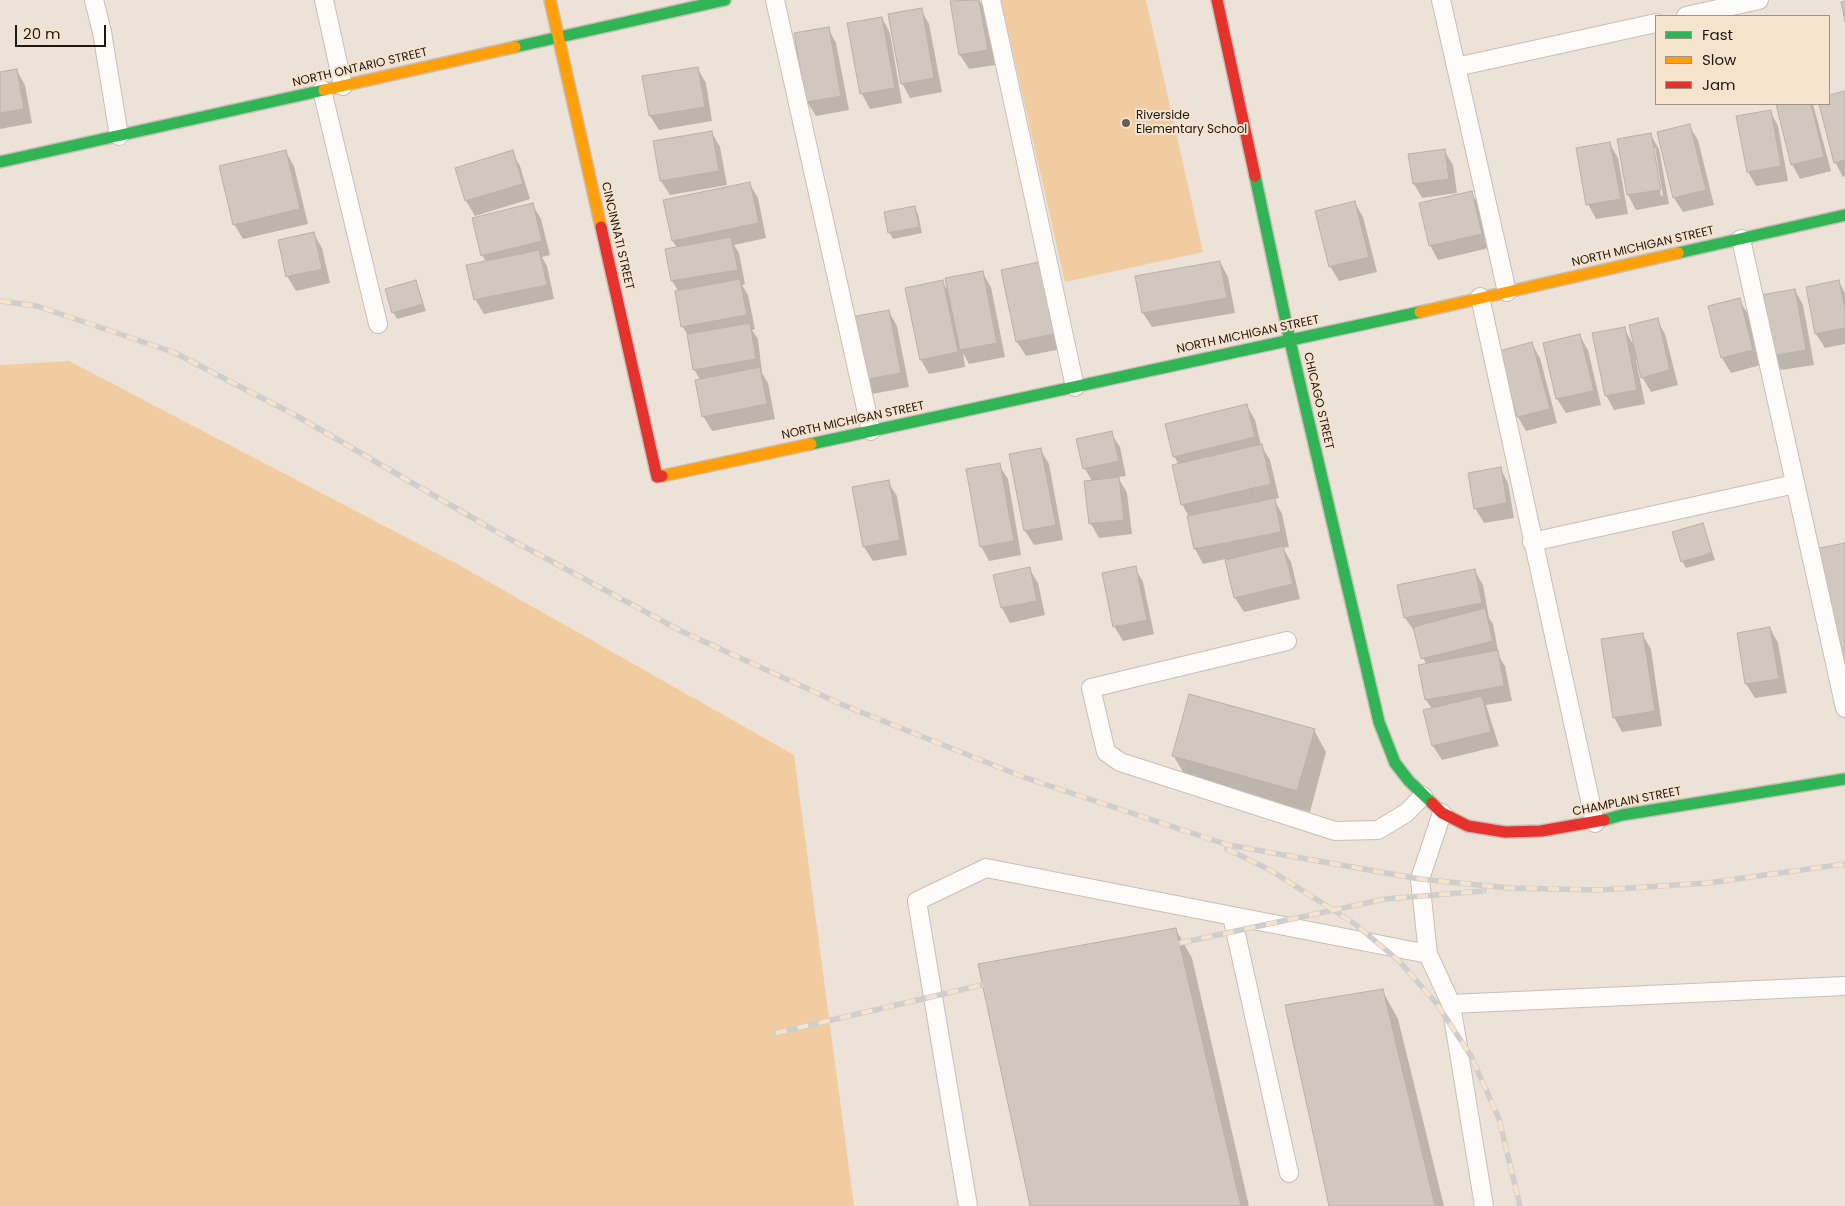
<!DOCTYPE html>
<style>
body{margin:0}
#map{position:relative;width:1845px;height:1206px;overflow:hidden;background:#ede2d7;font-family:Poppins,sans-serif}
canvas{display:block}
.legend{position:absolute;left:1655px;top:15px;width:175px;height:90px;box-sizing:border-box;background:#f6e3ce;border:1px solid #a09282;margin:0;padding:6px 9px;list-style:none;font-size:15px;color:#1f1811}
.legend li{display:flex;align-items:center;gap:10px;height:25px}
.legend b{width:25px;border:1px solid #a09282}
.scale{position:absolute;left:15px;top:25px;width:91px;height:22px;box-sizing:border-box;border:2px solid #1f1811;border-top:0;padding-left:6px;font-size:15px;line-height:18px;white-space:nowrap;color:#1f1811;-webkit-text-stroke:4px #f6e3ce;paint-order:stroke}
</style>
<div id="map">
<canvas width="1845" height="1206"></canvas>
<ul class="legend">
<li><b style="height:6px;background:#30b455"></b>Fast</li>
<li><b style="height:6px;background:#ff9f0a"></b>Slow</li>
<li><b style="height:6px;background:#e5322d"></b>Jam</li>
</ul>
<div class="scale">20 m</div>
</div>
<script>
const c = document.querySelector('canvas').getContext('2d');
c.lineJoin = 'round';
function fillPath(path, color) { c.fillStyle = color; c.fill(path, 'evenodd'); }
const shape = rows => new Path2D(rows.map(r => 'M' + r).join(''));
function trace(path, color, width, dash) { c.strokeStyle = color; c.lineWidth = width; c.lineCap = dash ? 'butt' : 'round'; c.setLineDash(dash || []); c.stroke(path); }
function drawText(font, color, halo, rows, align = 'center') {
  c.font = font + ' Poppins,sans-serif'; c.lineWidth = 4; c.setLineDash([]); c.textBaseline = 'middle'; c.strokeStyle = halo; c.fillStyle = color; for (const [text, x, y, turn = 0] of rows) {
    c.save(); c.translate(x, y); c.rotate((+turn || 0) * Math.PI / 180); c.textAlign = isNaN(turn) ? turn : align; if (halo) c.strokeText(text, 0, 0); c.fillText(text, 0, 0); c.restore();
  }
}
fillPath(shape([
 [1001,0,1146,0,1203,252,1065,282],
 [69,361,459,565,794,755,854,1206,0,1206,0,365]
]), '#f2cca1');
fillPath(shape([
 [961,0,979,0,986,11,995,65,969,69,960,55,951,2],
 [921,10,929,24,942,92,910,98,902,83],
 [882,18,890,33,902,103,870,109,862,94,849,24],
 [828,28,836,43,849,110,816,116,807,102,795,34],
 [697,68,706,83,712,121,659,130,650,116],
 [17,71,25,85,32,123,0,129,0,73],
 [1845,93,1845,176,1843,177,1835,162,1820,104,1829,104,1829,97],
 [1777,104,1813,104,1831,171,1800,179,1792,164],
 [1770,111,1778,126,1788,181,1756,186,1748,172],
 [1689,126,1698,140,1714,205,1683,212,1674,198],
 [712,133,720,147,727,185,670,195,661,181],
 [1650,134,1659,149,1669,204,1636,210,1628,195,1618,140],
 [1652,148,1655,148,1663,196,1661,196],
 [1610,144,1618,158,1628,214,1596,219,1588,204],
 [1444,150,1453,165,1457,193,1422,198,1414,184],
 [286,152,294,166,308,224,243,239,234,224],
 [512,152,520,166,530,199,475,216,466,201,457,169],
 [749,183,758,198,766,238,734,245,739,253,745,284,742,285,748,295,755,329,752,330,758,339,762,373,768,383,775,419,712,431,703,416,700,380,694,369,689,337,682,326,679,292,672,281,666,250,677,248,673,241,664,201],
 [1471,192,1480,207,1489,248,1438,260,1430,245],
 [1355,203,1363,217,1377,272,1339,281,1330,266],
 [532,204,541,219,550,255,542,257,547,266,554,299,484,314,475,299,486,262,482,255],
 [914,207,918,214,922,233,893,239,889,232],
 [314,234,322,248,330,283,296,291,287,276],
 [1220,262,1228,277,1235,313,1152,327,1143,313,1137,277],
 [1039,264,1047,278,1061,349,1026,356,1017,342],
 [982,272,991,287,1005,357,969,364,963,353,965,367,929,374,921,360,942,282,949,292],
 [416,282,426,311,397,319,393,312],
 [1839,282,1845,293,1845,344,1825,348,1816,334],
 [1795,290,1803,305,1814,365,1781,370,1773,356],
 [1739,300,1748,314,1761,365,1731,373,1722,358,1709,307],
 [889,312,897,326,909,387,872,394,864,380],
 [1657,320,1665,334,1678,385,1651,392,1642,377,1638,359,1636,360,1645,404,1614,410,1606,395,1624,328,1634,346],
 [1580,336,1588,350,1601,405,1566,413,1557,399],
 [1532,344,1540,358,1557,423,1526,431,1518,417,1501,352],
 [1247,406,1255,420,1261,445,1270,460,1279,498,1274,499,1282,514,1289,547,1283,548,1291,562,1300,599,1244,612,1235,598,1226,559,1203,564,1195,549,1189,517,1182,504,1179,465,1174,456],
 [1111,433,1120,447,1126,476,1118,477,1127,493,1132,534,1099,538,1091,524,1092,481,1085,469],
 [1040,449,1049,464,1063,540,1034,545,1025,531],
 [999,465,1008,479,1021,555,989,561,981,546],
 [1500,468,1508,483,1514,518,1484,523,1475,508],
 [888,482,897,496,907,555,873,561,864,547],
 [1703,524,1715,560,1686,568,1682,561],
 [1029,568,1038,583,1045,615,1010,623,1002,608,995,576],
 [1135,568,1143,582,1154,634,1123,641,1114,626],
 [1475,571,1483,585,1489,618,1493,624,1499,656,1505,666,1512,701,1486,705,1499,746,1442,760,1433,746,1425,711,1432,709,1426,700,1426,665,1415,632,1405,618,1399,586],
 [1770,628,1778,643,1787,693,1755,698,1746,684,1738,634],
 [1642,634,1651,649,1662,726,1622,732,1614,717],
 [1314,730,1326,752,1310,812,1186,777,1173,755],
 [1176,930,1192,958,1249,1206,1032,1206],
 [1382,990,1398,1019,1444,1206,1331,1206]
]), '#0003');
const building = shape([
 [979,0,988,50,959,55,950,1,979,0],
 [1845,1,1845,22,1841,2,1845,1],
 [922,8,934,78,901,84,888,14,922,8],
 [882,17,895,88,860,94,847,23,882,17],
 [829,27,841,96,806,102,794,33,829,27],
 [698,67,705,107,649,116,642,76,698,67],
 [17,69,24,109,0,113,0,72,17,69],
 [1845,91,1845,160,1834,163,1819,104,1829,104,1829,95,1845,91],
 [1776,104,1811,104,1824,157,1791,165,1776,104],
 [1771,110,1781,166,1747,172,1736,116,1771,110],
 [1690,124,1706,190,1673,198,1657,132,1690,124],
 [712,131,719,171,660,181,653,141,712,131],
 [1651,133,1661,190,1627,195,1617,139,1651,133],
 [1610,142,1621,199,1586,205,1576,148,1610,142],
 [1445,149,1449,179,1413,184,1408,154,1445,149],
 [286,150,300,209,233,225,219,166,286,150],
 [513,150,523,184,465,201,455,168,513,150],
 [750,182,759,223,672,241,663,200,750,182],
 [1472,191,1482,234,1429,246,1419,203,1472,191],
 [1355,201,1369,257,1329,267,1315,211,1355,201],
 [533,203,542,241,481,256,472,218,533,203],
 [915,206,919,227,888,233,884,212,915,206],
 [314,232,322,269,286,277,278,240,314,232],
 [731,237,738,270,671,281,665,249,731,237],
 [539,250,547,285,474,300,466,265,539,250],
 [1220,261,1227,298,1142,313,1135,276,1220,261],
 [1039,262,1054,334,1016,342,1001,270,1039,262],
 [983,271,997,343,960,350,945,278,983,271],
 [740,279,747,315,681,327,675,291,740,279],
 [416,280,423,304,392,313,385,289,416,280],
 [943,280,958,352,920,360,905,288,943,280],
 [1839,280,1845,309,1845,328,1815,334,1806,287,1839,280],
 [1795,289,1806,350,1772,356,1761,295,1795,289],
 [1740,298,1753,350,1721,358,1708,306,1740,298],
 [889,310,901,373,863,380,851,317,889,310],
 [1658,318,1670,370,1641,378,1629,325,1658,318],
 [750,323,756,359,693,370,687,334,750,323],
 [1625,327,1637,390,1605,396,1592,333,1625,327],
 [1580,334,1594,391,1556,399,1543,343,1580,334],
 [1532,342,1550,409,1517,417,1499,351,1532,342],
 [760,367,767,404,702,417,695,380,760,367],
 [1247,404,1255,437,1173,457,1165,424,1247,404],
 [1112,431,1119,461,1083,469,1076,439,1112,431],
 [1262,444,1271,484,1181,505,1172,465,1262,444],
 [1041,448,1056,525,1024,531,1009,454,1041,448],
 [1000,463,1014,541,980,547,966,469,1000,463],
 [1501,467,1507,503,1474,509,1468,473,1501,467],
 [1119,477,1124,520,1089,524,1084,481,1119,477],
 [889,480,900,540,863,547,852,487,889,480],
 [1275,498,1281,532,1194,549,1187,516,1275,498],
 [1703,523,1712,553,1681,562,1672,532,1703,523],
 [1845,543,1845,664,1839,665,1815,549,1845,543],
 [1283,546,1293,584,1234,598,1225,560,1283,546],
 [1136,566,1147,620,1113,627,1102,573,1136,566],
 [1030,567,1037,601,1001,608,993,575,1030,567],
 [1475,569,1482,603,1404,618,1397,585,1475,569],
 [1485,608,1493,641,1421,659,1413,627,1485,608],
 [1770,627,1779,679,1745,684,1737,633,1770,627],
 [1643,633,1655,711,1613,718,1601,639,1643,633],
 [1498,650,1504,686,1425,700,1418,665,1498,650],
 [1189,694,1315,729,1297,791,1172,756,1189,694],
 [1482,696,1491,732,1432,746,1423,710,1482,696],
 [1176,928,1241,1206,1030,1206,978,964,1176,928],
 [1383,989,1435,1206,1329,1206,1285,1005,1383,989]
]);
fillPath(building, '#d0c8bf');
trace(building, '#b9b0a8', 1);
const lane = shape([
 [94,0,102,32,119,136],
 [324,0,343,86],
 [775,0,871,431],
 [991,0,1075,387],
 [1441,0,1507,292],
 [1686,16,1759,0],
 [1456,67,1656,23],
 [322,90,378,324],
 [1741,239,1845,708],
 [1480,297,1595,823],
 [1532,542,1795,484],
 [1287,641,1091,688,1106,752,1120,762,1335,831,1378,830,1406,813,1423,796],
 [1442,813,1420,879,1428,954,1451,1004,1845,986],
 [1232,916,1289,1173],
 [1451,1004,1484,1206],
 [968,1206,917,901,986,868,1428,954]
]);
const fast = shape([
 [515,47,725,0],
 [0,162,324,90],
 [1255,176,1290,341,1379,722,1395,763,1409,781,1432,803],
 [1678,253,1845,215],
 [811,444,1420,312],
 [1604,820,1622,815,1845,779]
]);
const slow = shape([
 [550,0,601,227],
 [324,90,515,47],
 [1420,312,1678,253],
 [662,476,811,444]
]);
const jam = shape([
 [1217,0,1255,176],
 [601,227,657,477,662,476],
 [1432,803,1442,813,1468,826,1505,832,1541,831,1604,820]
]);
trace(lane, '#c7bfb6', 20);
trace(fast, '#c7bfb6', 14);
trace(slow, '#c7bfb6', 14);
trace(jam, '#c7bfb6', 14);
trace(lane, '#fcfbf9', 18);
trace(fast, '#30b455', 11);
trace(slow, '#ff9f0a', 11);
trace(jam, '#e5322d', 11);
const rail = shape([
 [0,301,37,306,173,352,295,415,497,532,681,631,843,705,1026,778,1228,845,1420,879,1509,888,1600,890,1707,883,1845,864],
 [1227,849,1270,870,1355,924,1399,961,1437,1004,1471,1056,1499,1119,1520,1206],
 [1180,943,1385,899,1484,891],
 [776,1033,982,985]
]);
trace(rail, '#d0ceca', 5.5);
trace(rail, '#f6e3ce', 4, [11]);
for (const [x, y, r, color] of [
 [1126,123,5,"#675f56"]
]) { const dot = new Path2D(); dot.arc(x, y, r, 0, 2 * Math.PI); c.fillStyle = color; c.fill(dot); trace(dot, '#f6e3ce', 2); }
drawText('12px', '#1f1811', '#f6e3ce', [
 ["NORTH ONTARIO STREET",360,68,-13],
 ["CINCINNATI STREET",617,236,77],
 ["NORTH MICHIGAN STREET",1643,247,-13],
 ["NORTH MICHIGAN STREET",1248,335,-12],
 ["CHICAGO STREET",1318,401,77],
 ["NORTH MICHIGAN STREET",853,421,-12],
 ["CHAMPLAIN STREET",1627,802,-11]
]);
drawText('12px', '#1f1811', '#f6e3ce', [
 ["Riverside",1136,116],
 ["Elementary School",1136,130]
], 'left');
</script>
